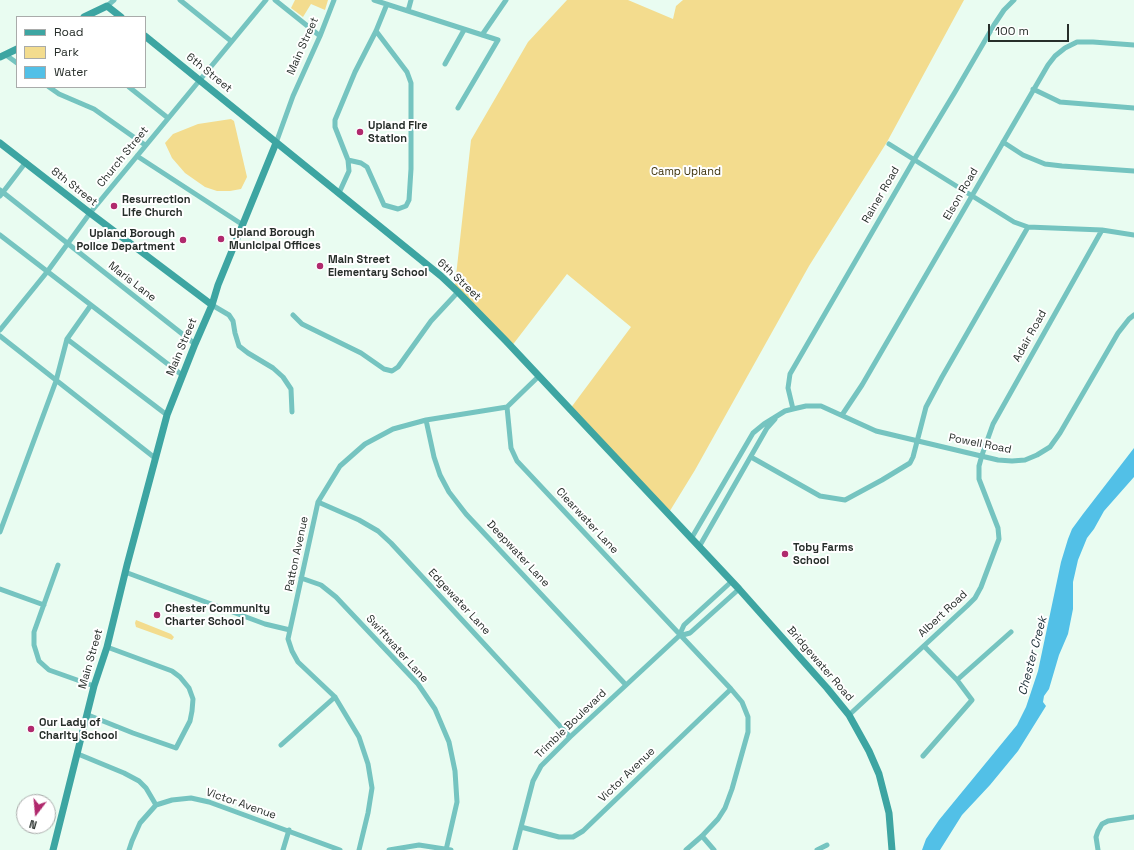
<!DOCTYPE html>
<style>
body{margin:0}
#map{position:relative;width:1134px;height:850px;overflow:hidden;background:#e9fcf1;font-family:"Space Grotesk",sans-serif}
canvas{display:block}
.legend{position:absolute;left:16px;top:16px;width:130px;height:72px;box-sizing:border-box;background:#fff;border:1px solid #a9abaa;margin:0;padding:5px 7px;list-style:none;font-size:12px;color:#272e2a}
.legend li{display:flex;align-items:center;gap:8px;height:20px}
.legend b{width:20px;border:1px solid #a9abaa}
.north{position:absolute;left:16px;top:794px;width:40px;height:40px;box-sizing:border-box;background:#fff;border:1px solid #a9abaa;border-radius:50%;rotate:196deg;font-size:11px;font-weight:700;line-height:16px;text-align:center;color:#272e2a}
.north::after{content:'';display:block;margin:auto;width:14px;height:18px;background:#b0296d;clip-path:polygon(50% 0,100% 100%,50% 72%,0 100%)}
.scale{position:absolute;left:988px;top:24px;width:81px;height:18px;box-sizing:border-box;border:2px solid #272e2a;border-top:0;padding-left:5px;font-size:12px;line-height:14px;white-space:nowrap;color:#272e2a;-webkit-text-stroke:3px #fff;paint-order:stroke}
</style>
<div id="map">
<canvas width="1134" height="850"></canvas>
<ul class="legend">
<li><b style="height:5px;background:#3da5a2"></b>Road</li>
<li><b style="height:11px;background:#f3dc8e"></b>Park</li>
<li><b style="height:11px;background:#52c0e7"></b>Water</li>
</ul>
<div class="north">N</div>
<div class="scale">100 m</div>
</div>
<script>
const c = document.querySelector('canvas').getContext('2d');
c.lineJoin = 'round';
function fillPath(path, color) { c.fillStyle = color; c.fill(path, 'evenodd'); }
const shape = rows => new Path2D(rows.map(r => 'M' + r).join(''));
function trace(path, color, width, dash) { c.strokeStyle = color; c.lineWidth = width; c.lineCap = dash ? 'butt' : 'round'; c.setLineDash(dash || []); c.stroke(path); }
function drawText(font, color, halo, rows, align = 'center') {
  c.font = font + ' "Space Grotesk",sans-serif'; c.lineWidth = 4; c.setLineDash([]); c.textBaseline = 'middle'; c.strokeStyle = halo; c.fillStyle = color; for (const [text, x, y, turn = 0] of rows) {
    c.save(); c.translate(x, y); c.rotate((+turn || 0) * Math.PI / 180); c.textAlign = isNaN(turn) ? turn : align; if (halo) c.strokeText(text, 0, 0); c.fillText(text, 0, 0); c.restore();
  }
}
fillPath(shape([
 [295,0,328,0,325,10,311,4,303,17,291,8],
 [567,0,628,0,673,19,676,6,683,0,964,0,887,142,809,266,695,470,668,514,570,409,631,327,567,274,511,347,455,285,471,140,528,42],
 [231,119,234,121,247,177,241,189,230,191,217,191,205,187,185,173,172,158,165,143,173,134,198,124],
 [136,620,171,634,174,637,172,640,136,627,135,623]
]), '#f3dc8e');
fillPath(shape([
 [1134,448,1134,477,1104,511,1094,529,1087,538,1078,560,1073,582,1073,609,1068,634,1059,655,1049,689,1044,696,1043,702,1046,706,1018,751,990,785,962,815,940,850,922,850,926,839,939,820,1017,725,1026,707,1038,671,1061,562,1068,539,1072,529,1083,514]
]), '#52c0e7');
trace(shape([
 [180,0,231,41],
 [275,0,320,36],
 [374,0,498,40,458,108],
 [107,6,114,0],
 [408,11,411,0],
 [482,35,506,0],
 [6,55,17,63],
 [445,64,464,30],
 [49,87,59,94,94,109,145,145],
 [129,87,168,118],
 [1033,89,1060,102,1134,108],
 [1003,142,1023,155,1045,164,1062,166,1134,171],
 [276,143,293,96,320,36,334,0],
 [889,144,1014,222,1028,227,1102,230,1134,235],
 [137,156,243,225],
 [348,160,361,163,367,167,384,205,398,209,406,206,409,200,411,169,411,83,407,72,376,31],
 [0,190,195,344],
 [339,193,349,171,348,160,335,127,335,120,355,72,376,31,387,4],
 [0,196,26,162],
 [0,235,182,375],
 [212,305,229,315,233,321,235,333,239,346,248,353,273,368,283,377,291,389,292,412],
 [293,315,302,324,361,353,384,369,392,371,398,367,431,321,458,292],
 [0,330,47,272,90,213,266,0],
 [0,336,155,458],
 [67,339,167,415],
 [507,407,511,448,517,461,731,689,742,702,748,717,748,732,732,789,725,808,718,819,702,836,686,850],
 [793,409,788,388,790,374,914,160,955,92,994,25,1004,10,1014,0],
 [842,415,862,385,1048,65,1055,56,1065,48,1077,42,1093,42,1134,45],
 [426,420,434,457,440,475,449,492,466,514,626,685],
 [751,457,820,496,845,500,882,480,910,463,913,457,926,407,942,377,1028,227],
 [318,502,359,520,378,531,391,543,570,737],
 [0,532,56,381,67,339,91,305],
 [691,539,753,433,764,424,785,411,793,409,806,406,821,406,876,431,998,460,1012,461,1025,460,1037,455,1050,447,1060,433,1118,333,1129,319,1134,315],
 [699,547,767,428,775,419],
 [58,565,34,632,34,645,39,661,49,670,94,686],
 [125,572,265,624,290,630],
 [301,578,321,585,336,597,418,684,435,709,449,742,455,771,457,802,446,850],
 [0,589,44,605],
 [679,636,690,633,739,589],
 [957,680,1011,632],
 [88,715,133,733,176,748,190,721,192,711,193,699,189,688,180,677,172,671,107,647],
 [849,715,967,606,975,598,981,587,999,539,998,528,979,479,979,466,982,455,993,424,1102,230],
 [281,745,335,697],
 [78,754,124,773,139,781,146,788,156,805,172,800,191,798,209,802,340,850],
 [923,756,972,700,957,680,924,646],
 [521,827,559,837,573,837,583,831,731,689],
 [702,836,714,850],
 [129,850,132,841,140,823,156,805],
 [283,850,289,830],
 [359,850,368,813,372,788,368,764,359,737,335,697,298,662,292,651,288,639,318,502,340,466,365,444,393,429,426,420,507,407,539,376],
 [389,850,419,845,451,850],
 [515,850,533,781,541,766,570,737,679,636,684,625,731,582],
 [817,850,827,845],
 [1098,850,1096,837,1098,831,1102,824,1108,821,1134,817]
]), '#75c4c0', 5);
trace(shape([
 [84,17,107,6,121,17],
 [145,36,441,276,458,292,506,341,739,589,827,688,849,715,869,751,879,774,889,813,892,850],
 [0,57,17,49],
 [0,143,90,213,212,305],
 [53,850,94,686,107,647,127,565,167,415,195,344,212,305,218,285,276,143]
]), '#3da5a2', 7);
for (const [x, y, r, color] of [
 [360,132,4,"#b0296d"],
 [114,206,4,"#b0296d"],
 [221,239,4,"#b0296d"],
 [183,240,4,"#b0296d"],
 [320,266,4,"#b0296d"],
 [785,554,4,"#b0296d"],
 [157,615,4,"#b0296d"],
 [31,729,4,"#b0296d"]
]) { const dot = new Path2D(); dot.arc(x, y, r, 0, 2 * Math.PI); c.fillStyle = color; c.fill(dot); trace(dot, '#fff', 1.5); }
drawText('11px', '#272e2a', '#fff', [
 ["Main Street",303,46,-66],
 ["6th Street",209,73,39],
 ["Church Street",123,157,-51],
 ["8th Street",74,187,38],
 ["Elson Road",961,194,-60],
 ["Rainer Road",881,195,-60],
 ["6th Street",459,280,43],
 ["Maris Lane",132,282,38],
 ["Adair Road",1030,336,-61],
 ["Main Street",182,347,-67],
 ["Powell Road",980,444,11],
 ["Clearwater Lane",587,521,47],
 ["Patton Avenue",297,554,-78],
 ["Deepwater Lane",518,554,47],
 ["Edgewater Lane",459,602,47],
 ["Albert Road",943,614,-43],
 ["Swiftwater Lane",397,649,48],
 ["Main Street",91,659,-74],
 ["Bridgewater Road",820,664,49],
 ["Trimble Boulevard",571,724,-44],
 ["Victor Avenue",627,775,-44],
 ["Victor Avenue",241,804,19]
]);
drawText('bold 11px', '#272e2a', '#fff', [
 ["Upland Fire",368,126],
 ["Station",368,139],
 ["Resurrection",122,200],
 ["Life Church",122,213],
 ["Upland Borough",229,233],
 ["Municipal Offices",229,246],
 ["Upland Borough",175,234,"right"],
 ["Police Department",175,247,"right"],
 ["Main Street",328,260],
 ["Elementary School",328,273],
 ["Toby Farms",793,548],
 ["School",793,561],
 ["Chester Community",165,609],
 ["Charter School",165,622],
 ["Our Lady of",39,723],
 ["Charity School",39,736]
], 'left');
drawText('11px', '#40350e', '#fff', [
 ["Camp Upland",686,172]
]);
drawText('italic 12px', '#1a2d35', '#fff', [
 ["Chester Creek",1033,656,-75]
]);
</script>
